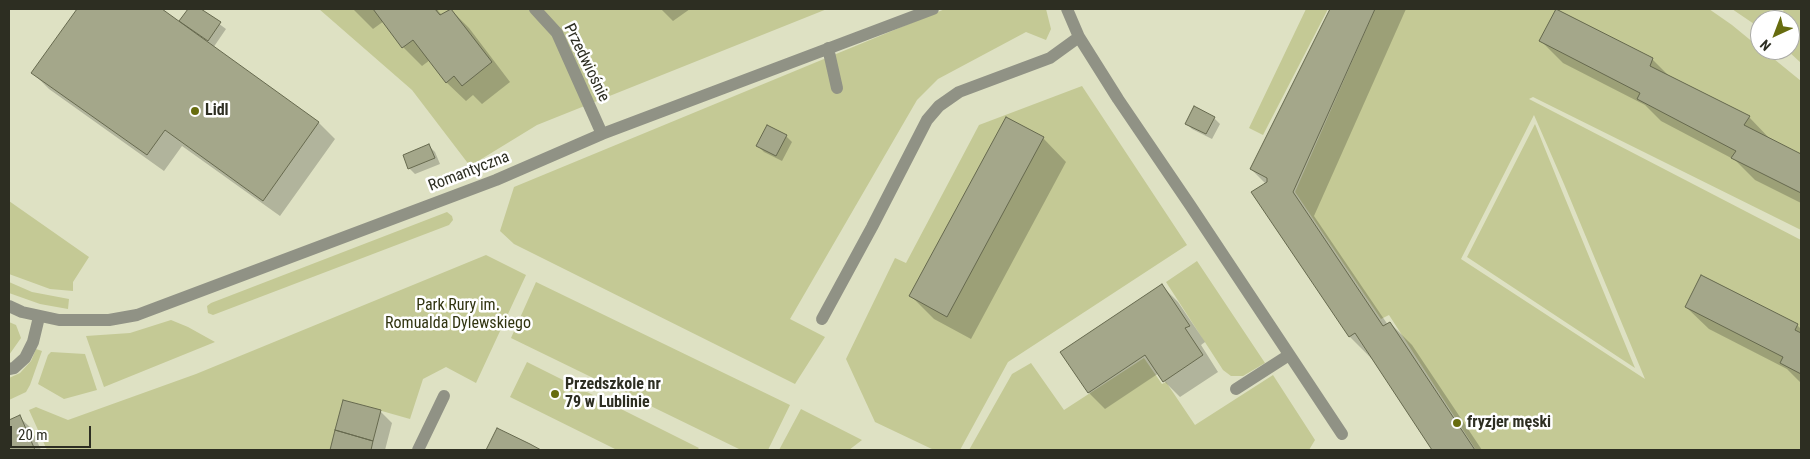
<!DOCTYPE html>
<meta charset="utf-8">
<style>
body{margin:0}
#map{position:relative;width:1810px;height:459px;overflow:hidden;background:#dee1c3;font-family:"Roboto Condensed",sans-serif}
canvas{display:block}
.frame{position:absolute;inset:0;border:10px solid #2d2e22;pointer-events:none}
.north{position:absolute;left:1750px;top:10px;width:50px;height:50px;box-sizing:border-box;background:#fff;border:1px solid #ababa7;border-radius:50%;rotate:223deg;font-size:14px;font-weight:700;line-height:20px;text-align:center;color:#2d2e22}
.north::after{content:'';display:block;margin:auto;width:18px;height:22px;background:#676c0f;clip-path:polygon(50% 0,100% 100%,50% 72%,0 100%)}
.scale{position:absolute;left:10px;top:426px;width:81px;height:22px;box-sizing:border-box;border:2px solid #2d2e22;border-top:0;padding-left:6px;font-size:15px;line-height:18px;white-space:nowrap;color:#2d2e22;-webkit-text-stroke:4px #fff;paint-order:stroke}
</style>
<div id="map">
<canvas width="1810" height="459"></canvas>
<div class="frame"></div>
<div class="north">N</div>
<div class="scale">20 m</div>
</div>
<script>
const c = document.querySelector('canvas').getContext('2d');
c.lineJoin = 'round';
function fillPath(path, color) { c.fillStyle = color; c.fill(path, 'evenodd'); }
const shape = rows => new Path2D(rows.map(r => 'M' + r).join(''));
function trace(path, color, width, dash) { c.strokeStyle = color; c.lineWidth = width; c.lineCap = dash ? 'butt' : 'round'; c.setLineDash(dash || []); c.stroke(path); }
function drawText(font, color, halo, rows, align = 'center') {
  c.font = font + ' "Roboto Condensed",sans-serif'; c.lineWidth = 5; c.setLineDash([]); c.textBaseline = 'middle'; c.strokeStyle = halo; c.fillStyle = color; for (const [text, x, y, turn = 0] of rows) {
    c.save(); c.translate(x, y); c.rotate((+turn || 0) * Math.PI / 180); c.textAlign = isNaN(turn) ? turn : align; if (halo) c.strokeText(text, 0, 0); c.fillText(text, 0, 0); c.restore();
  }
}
fillPath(shape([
 [319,9,827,9,537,125,470,166,412,90],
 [945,9,1046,9,1051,29,1046,40,1026,32,938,79,917,100,790,319,825,337,795,384,514,244,500,231,514,187],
 [1306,9,1328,9,1263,135,1249,128],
 [1375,9,1709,9,1732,25,1760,48,1760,50,1763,50,1801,81,1801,230,1533,97,1529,99,1801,240,1801,450,1476,450,1389,315,1381,319,1295,192],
 [1534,115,1564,184,1645,379,1461,259],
 [1732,9,1771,9,1766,20,1760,20,1760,28],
 [1784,9,1801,9,1801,63,1787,50,1790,50,1790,20,1780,20],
 [1082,86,1187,245,1008,362,960,450,934,450,875,422,846,359,895,258,906,263,979,125],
 [1535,124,1560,186,1635,368,1467,257],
 [9,201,89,257,73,282,73,291,50,289,9,274],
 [447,212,452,216,453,220,449,225,213,315,208,313,207,306,211,303],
 [486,255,526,275,476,383,446,367,423,379,410,419,343,400,330,450,47,450,29,410,36,407,68,420,196,374],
 [1197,261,1265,363,1243,376,1231,376,1223,370,1166,282],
 [9,282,32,292,69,299,68,309,40,304,9,293],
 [536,282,790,405,768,450,741,450,511,338],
 [171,320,188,327,215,342,104,387,86,336,130,333],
 [9,322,16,325,21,338,9,355],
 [36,349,42,351,30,385,26,392,9,400,9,378,20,373,31,361],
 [51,352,85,354,97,390,64,399,38,384,48,355],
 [1144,358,1162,384,1166,382,1195,425,1273,375,1315,440,1309,450,969,450,1012,374,1031,363,1064,410],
 [527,362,699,448,697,450,617,450,510,397],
 [801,409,862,440,849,450,779,450]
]), '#c4c995');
fillPath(shape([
 [79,9,159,9,186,28,187,27,181,21,189,9,199,9,226,29,213,48,319,123,335,139,280,216,182,146,164,171,49,89,33,73],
 [353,9,439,9,438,11,442,15,450,9,469,28,510,82,482,104,473,95,466,101,446,82,430,60,422,66,403,47,384,21,373,29],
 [661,9,690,9,673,21],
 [1331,9,1406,9,1314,216,1388,325,1390,323,1412,345,1482,450,1433,450,1373,358,1372,359,1350,337,1266,184,1251,169],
 [1541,41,1652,59,1671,78,1749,117,1771,140,1801,156,1801,203,1755,180,1735,160,1661,121,1645,105,1563,63],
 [1214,118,1220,124,1212,139,1192,129,1186,123],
 [786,136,792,142,782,161,764,152,758,146],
 [1043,138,1066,162,971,339,934,319,911,296],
 [429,146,435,152,440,164,415,174,409,168],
 [1162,286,1178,302,1205,342,1201,345,1218,372,1180,397,1164,381,1159,373,1105,409,1089,393,1062,352],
 [1686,307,1797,325,1801,329,1801,383,1787,369,1709,329],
 [344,401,380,411,392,423,385,450,331,450],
 [19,417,31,428,41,450,9,450,9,421],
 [498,429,538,450,487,450]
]), '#0003');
const building = shape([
 [77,9,162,9,319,122,263,201,165,130,147,155,31,73,77,9],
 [188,9,201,9,221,22,208,41,179,21,188,9],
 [373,9,435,9,440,15,451,9,492,62,462,86,454,76,446,83,413,40,402,48,373,9],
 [1330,9,1375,9,1293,192,1383,326,1390,322,1475,450,1432,450,1355,333,1349,337,1251,192,1267,182,1267,178,1250,169,1330,9],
 [1556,9,1653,58,1650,66,1750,116,1744,125,1801,154,1801,193,1731,158,1736,151,1637,99,1640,93,1539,41,1556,9],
 [1194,106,1215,117,1206,134,1185,124,1194,106],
 [1006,117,1044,137,947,317,909,296,1006,117],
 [767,125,787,135,776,156,756,146,767,125],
 [429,144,435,158,408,169,403,155,429,144],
 [1701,275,1798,324,1795,330,1801,333,1801,374,1780,363,1783,357,1685,307,1701,275],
 [1162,284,1190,326,1185,328,1203,355,1163,382,1145,355,1088,393,1060,352,1162,284],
 [343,400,381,410,373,441,335,430,343,400],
 [20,415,35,450,9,450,9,420,20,415],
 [497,428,530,444,541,450,486,450,497,428],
 [335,430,373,441,371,450,330,450,335,430]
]);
fillPath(building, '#a4a78a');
trace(building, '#66694e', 1);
trace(shape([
 [535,9,557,33,602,134],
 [1067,9,1079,37,1118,99,1190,205,1342,434],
 [828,48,837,88],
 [9,306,22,312,59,320,109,320,137,315,496,180,602,134,933,9],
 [822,319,872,227,927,120,939,106,959,92,1050,58,1079,37],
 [9,369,14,368,25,358,33,342,39,317],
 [1236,389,1289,355],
 [418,450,444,396]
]), '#909285', 12);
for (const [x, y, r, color] of [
 [195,111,5,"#676c0f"],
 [555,394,5,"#676c0f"],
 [1457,423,5,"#676c0f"]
]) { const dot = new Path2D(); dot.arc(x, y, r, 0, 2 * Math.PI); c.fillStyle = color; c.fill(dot); trace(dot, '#fff', 2); }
drawText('16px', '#2d2e22', '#fff', [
 ["Przedwiośnie",586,63,64],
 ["Romantyczna",469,172,-21]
]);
drawText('bold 16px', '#2d2e22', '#fff', [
 ["Lidl",205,111],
 ["Przedszkole nr",565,385],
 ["79 w Lublinie",565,403],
 ["fryzjer męski",1467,423]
], 'left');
drawText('16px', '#313410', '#fff', [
 ["Park Rury im.",458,306],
 ["Romualda Dylewskiego",458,324]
]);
</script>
